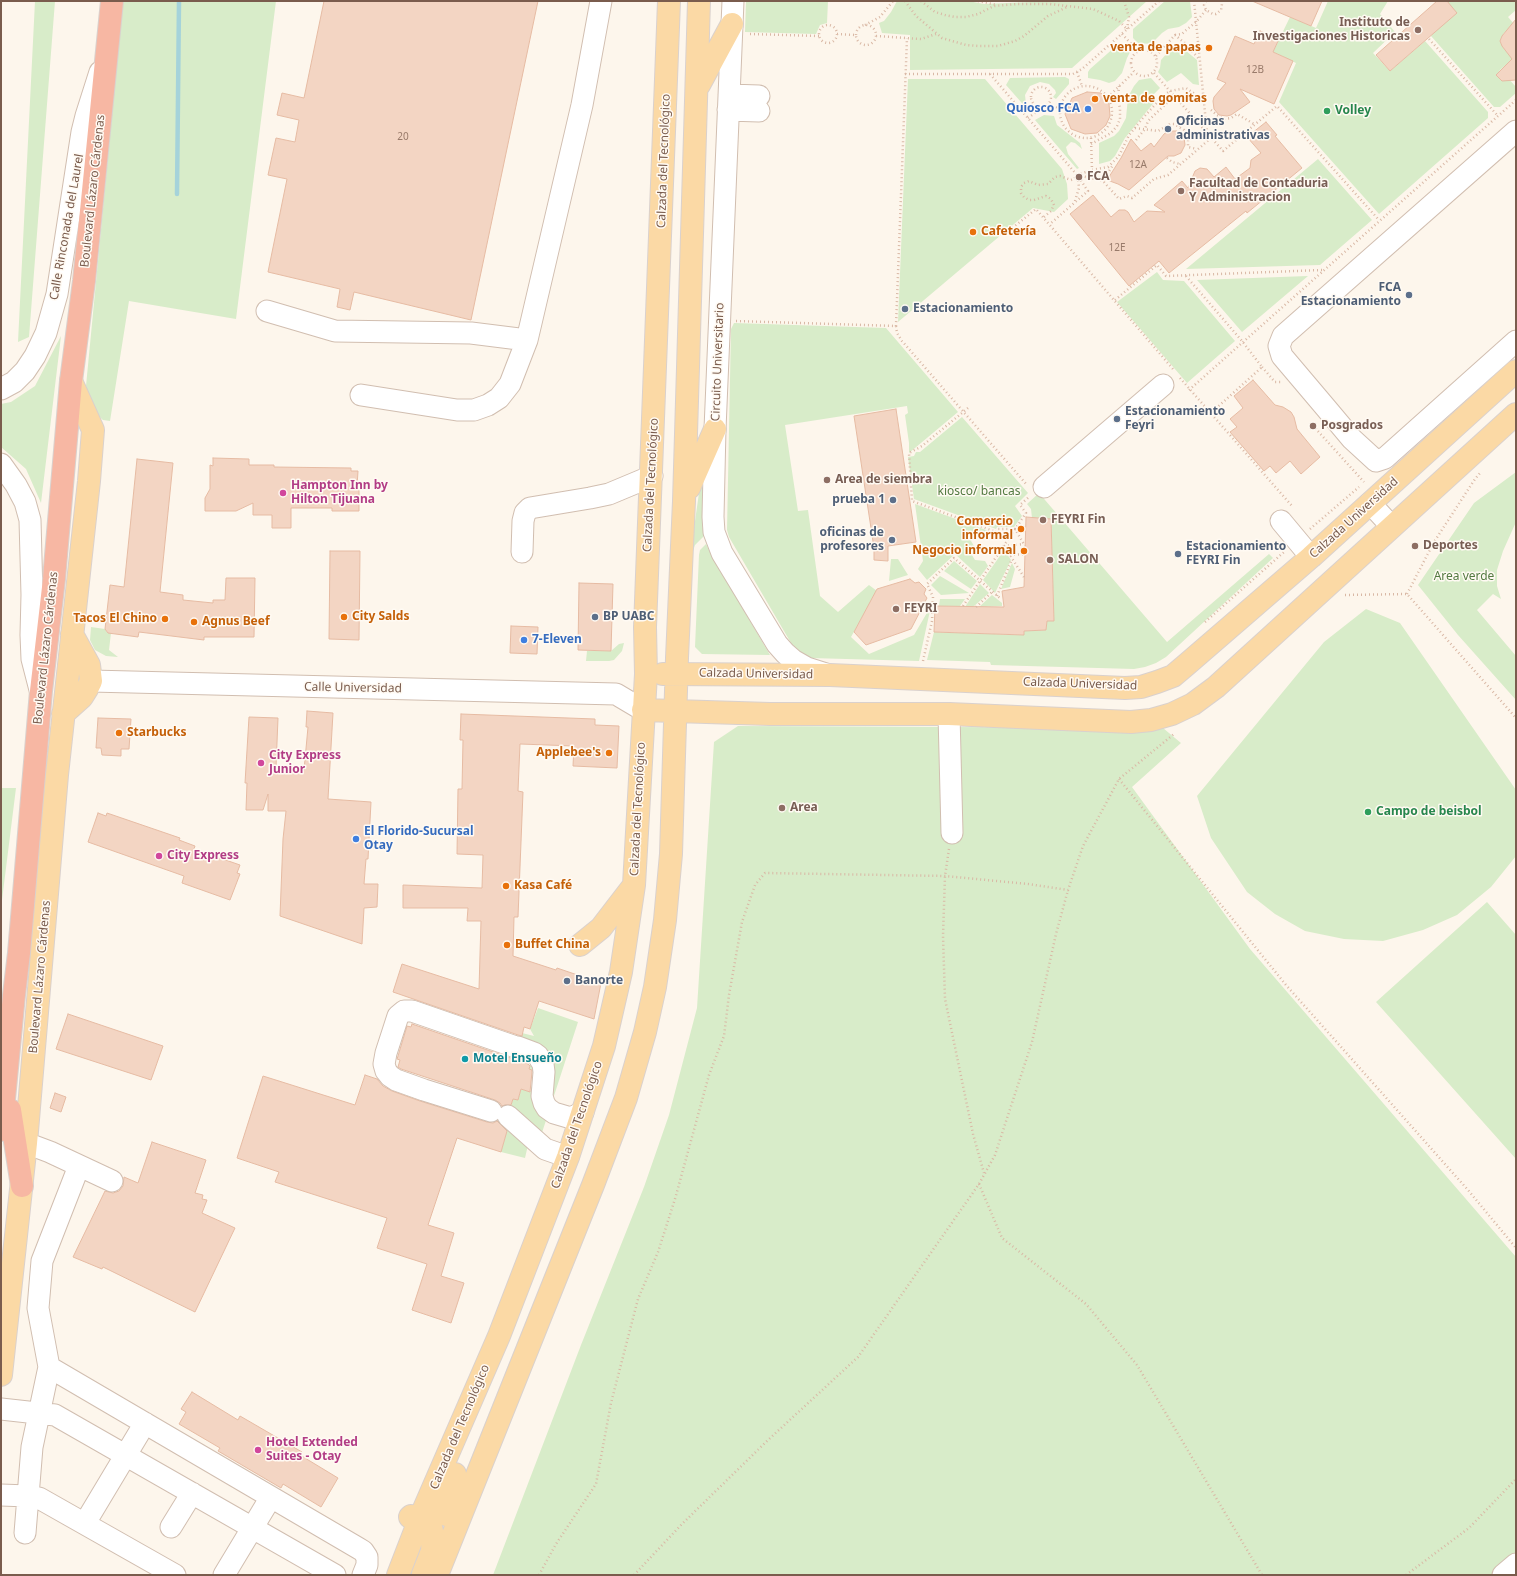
<!DOCTYPE html>
<meta charset="utf-8">
<style>
body{margin:0}
#map{position:relative;width:1517px;height:1576px;overflow:hidden;background:#fdf6ec;font-family:"Noto Sans",sans-serif}
canvas{display:block}
.frame{position:absolute;inset:0;border:2px solid #7a5c4d;pointer-events:none}
</style>
<div id="map">
<canvas width="1517" height="1576"></canvas>
<div class="frame"></div>
</div>
<script>
const c = document.querySelector('canvas').getContext('2d');
c.lineJoin = 'round';
function fillPath(path, color) { c.fillStyle = color; c.fill(path, 'evenodd'); }
const shape = rows => new Path2D(rows.map(r => 'M' + r).join(''));
function trace(path, color, width, dash) { c.strokeStyle = color; c.lineWidth = width; c.lineCap = dash ? 'butt' : 'round'; c.setLineDash(dash || []); c.stroke(path); }
function drawText(font, color, halo, rows, align = 'center') {
  c.font = font + ' "Noto Sans",sans-serif'; c.lineWidth = 3; c.setLineDash([]); c.textBaseline = 'middle'; c.strokeStyle = halo; c.fillStyle = color; for (const [text, x, y, turn = 0] of rows) {
    c.save(); c.translate(x, y); c.rotate((+turn || 0) * Math.PI / 180); c.textAlign = isNaN(turn) ? turn : align; if (halo) c.strokeText(text, 0, 0); c.fillText(text, 0, 0); c.restore();
  }
}
fillPath(shape([
 [35,1,55,1,29,337,18,342],
 [123,1,276,1,236,319,129,301,110,421,103,420,96,414,86,386],
 [746,1,828,1,827,23,820,25,816,34,745,32],
 [897,1,968,1,984,4,1054,1,1147,1,1072,68,910,70,910,35,882,33,879,23,884,21,891,12],
 [1165,1,1190,1,1192,17,1186,23,1179,27,1168,29,1162,33,1151,44,1138,43,1133,38,1133,29],
 [1328,1,1388,1,1380,14,1395,32,1373,53,1390,71,1425,41,1488,112,1488,118,1379,214,1279,102,1296,63,1273,52,1290,17,1316,28],
 [1447,1,1516,1,1516,10,1508,17,1515,25,1504,33,1500,41,1505,50,1516,56,1500,70,1497,75,1498,77,1502,81,1508,78,1516,87,1516,93,1500,107,1494,107,1431,36],
 [1122,43,1130,52,1127,58,1122,73,1115,81,1109,83,1100,80,1088,78,1088,72,1090,69,1116,46],
 [1175,44,1180,46,1197,60,1199,85,1193,84,1181,73,1167,82,1158,72,1160,68,1161,60],
 [1065,77,1069,79,1069,84,1056,99,1053,97,1056,93,1055,90,1049,84,1040,82,1030,86,1025,95,1026,104,1029,109,1028,110,1006,85,1010,78],
 [1151,78,1160,88,1153,95,1156,100,1125,138,1115,156,1110,161,1099,164,1099,143,1114,136,1119,131,1126,118,1128,97,1134,86,1139,80],
 [908,79,985,79,1062,169,1067,184,1068,199,1054,212,1033,208,898,322],
 [1044,115,1054,116,1057,125,1080,143,1082,149,1075,143,1071,142,1066,147,1068,154,1079,168,1077,169,1035,120],
 [1318,159,1372,220,1320,265,1186,269],
 [1157,272,1163,280,1184,281,1235,341,1187,383,1117,302],
 [1308,276,1242,332,1197,280,1253,278],
 [734,323,886,328,958,412,909,453,909,443,905,415,908,413,907,406,785,425,798,511,808,510,820,596,838,612,869,585,877,591,851,637,869,654,914,635,931,606,919,661,810,658,800,652,791,643,729,537,727,530,731,329],
 [61,336,41,503,26,469,1,447,1,404,11,402,35,386],
 [962,417,1028,493,1015,506,1022,516,1014,527,997,527,996,529,914,499,908,457,914,456,916,452,920,452],
 [702,472,704,473,702,524,704,536,695,545,693,551,693,535],
 [1516,472,1516,522,1503,551,1497,570,1497,586,1501,599,1493,594,1477,610,1516,656,1516,700,1458,635,1418,585,1474,503],
 [1039,493,1167,642,1269,554,1273,558,1166,657,1156,663,1145,667,1134,669,991,665,990,662,927,660,934,632,1024,635,1024,631,1046,630,1047,621,1054,621,1051,519,1032,518,1031,509,1027,504],
 [915,504,994,533,993,535,976,533,971,541,974,546,970,552,975,560,985,561,988,566,980,577,955,554,927,580,918,569,923,561],
 [706,544,712,556,770,655,702,654,695,647,699,555,700,550],
 [1004,550,1011,560,995,593,983,580],
 [891,559,898,559,908,575,889,581],
 [954,561,977,581,971,589,944,571],
 [1012,563,1015,569,1010,587,1001,589],
 [940,576,969,593,941,595,931,585],
 [980,584,989,593,973,607,965,607],
 [992,595,1002,603,1002,606,979,607],
 [940,599,965,599,960,606,939,606],
 [1366,609,1400,623,1516,790,1516,856,1491,887,1457,915,1423,930,1383,941,1344,939,1305,931,1275,914,1247,892,1211,838,1197,796,1324,642],
 [91,627,105,629,108,633,111,633,109,650,118,657,106,656,95,650,90,640],
 [624,643,622,651,614,660,609,661,586,661,587,651,611,651,619,644],
 [738,726,1163,728,1181,743,1132,787,1250,949,1516,1257,1516,1575,493,1575,581,1345,644,1187,669,1115,697,1008,714,742],
 [1,788,16,788,1,908],
 [1487,902,1516,935,1516,1159,1376,1002],
 [538,1008,578,1022,537,1148,528,1145,525,1158,501,1152,509,1123,506,1122,513,1099,518,1100,521,1089,530,1092,537,1072,529,1069,533,1056,517,1051,522,1033,534,1036,530,1029]
]), '#d8ecc9');
trace(shape([
 [177,194,179,1]
]), '#a5d3da', 4.5);
const building = shape([
 [324,1,538,1,471,320,354,292,350,310,337,307,340,289,268,272,287,179,268,175,276,138,295,142,299,120,277,115,282,93,304,98,324,1],
 [1252,1,1322,1,1311,26,1252,1],
 [1437,1,1447,1,1457,13,1390,71,1376,55,1437,1],
 [1516,19,1516,80,1502,81,1496,75,1512,59,1502,46,1500,41,1502,36,1516,19],
 [1260,31,1279,39,1273,52,1293,61,1274,104,1240,89,1250,102,1231,115,1227,116,1219,115,1214,109,1213,101,1214,97,1226,83,1217,79,1235,36,1254,44,1260,31],
 [1087,92,1101,93,1109,104,1110,116,1106,125,1097,133,1085,134,1071,129,1065,114,1072,98,1087,92],
 [1266,122,1277,135,1275,136,1302,168,1247,213,1246,211,1169,273,1159,261,1129,286,1070,214,1093,195,1111,217,1119,210,1125,210,1128,212,1134,222,1147,211,1165,212,1154,205,1182,181,1188,188,1195,171,1200,168,1207,169,1214,177,1226,167,1235,179,1250,168,1251,160,1261,153,1247,137,1266,122],
 [1168,131,1177,131,1184,137,1185,145,1181,153,1174,156,1168,156,1129,190,1118,184,1107,180,1121,158,1131,139,1141,151,1151,143,1154,147,1164,134,1168,131],
 [1253,380,1275,405,1283,407,1291,412,1294,417,1297,429,1320,457,1301,474,1290,461,1276,473,1270,466,1264,471,1230,432,1237,427,1230,419,1243,408,1234,396,1253,380],
 [896,409,916,542,888,546,888,561,874,560,874,548,854,416,896,409],
 [213,458,249,459,249,465,274,465,274,467,351,468,351,471,358,471,357,486,359,486,359,511,332,511,332,508,291,508,291,528,272,528,272,515,253,515,253,503,236,511,205,511,205,498,210,489,210,465,213,466,213,458],
 [137,459,173,463,160,592,183,595,183,600,213,603,213,600,225,600,226,578,255,578,254,637,204,637,204,640,139,632,138,637,108,633,105,629,110,585,124,587,137,459],
 [1026,517,1051,519,1054,621,1047,621,1046,630,1024,631,1024,635,934,632,935,606,1004,607,1002,591,1024,587,1026,517],
 [330,551,360,551,359,640,329,639,330,551],
 [910,579,915,583,919,582,926,589,924,594,927,598,911,629,866,645,854,632,877,589,910,579],
 [579,583,613,584,611,651,578,650,579,583],
 [511,626,538,627,537,654,510,653,511,626],
 [307,711,333,713,328,799,371,802,368,859,366,859,364,884,378,884,377,907,364,908,362,944,280,916,283,839,286,811,268,811,268,794,263,810,246,810,247,783,245,783,249,717,278,718,276,767,304,770,308,727,306,727,307,711],
 [461,714,595,719,595,725,619,726,617,768,573,766,574,746,520,744,518,791,523,792,518,917,514,917,513,956,556,970,557,968,601,983,594,1019,539,1001,530,1029,524,1027,522,1036,518,1035,393,992,402,964,479,989,481,921,467,921,468,908,403,908,403,885,482,888,483,855,457,854,458,789,462,789,463,740,460,740,461,714],
 [98,718,131,719,129,749,121,749,121,756,102,755,101,748,96,748,98,718],
 [98,813,106,816,107,813,180,838,179,840,195,846,194,849,240,865,237,873,240,874,230,900,182,883,184,876,88,842,98,813],
 [68,1014,163,1046,151,1080,56,1049,68,1014],
 [412,1024,528,1064,530,1066,529,1069,532,1070,532,1072,530,1092,521,1089,518,1100,513,1099,511,1105,505,1105,502,1106,500,1103,495,1100,401,1069,398,1067,400,1060,397,1059,398,1056,407,1026,411,1027,412,1024],
 [365,1075,377,1079,383,1086,392,1091,420,1101,487,1122,493,1123,497,1121,507,1131,501,1152,457,1138,428,1225,454,1233,441,1276,464,1283,451,1323,412,1310,427,1264,377,1248,387,1218,275,1182,279,1172,237,1158,263,1076,355,1105,365,1075],
 [55,1093,66,1097,61,1112,50,1108,55,1093],
 [152,1142,206,1160,195,1193,203,1195,202,1199,207,1200,202,1213,235,1228,195,1312,103,1267,102,1269,73,1257,105,1191,113,1193,119,1191,123,1186,124,1177,138,1183,152,1142],
 [192,1392,238,1420,240,1416,302,1452,300,1455,338,1478,321,1507,283,1484,281,1488,218,1451,220,1448,179,1424,186,1412,181,1409,192,1392]
]);
fillPath(building, '#f3d5c3');
trace(building, '#e6bba3', 1);
const minor = shape([
 [733,1,715,429,713,517,714,532,722,553,777,644,785,653,793,660,807,668,826,674],
 [729,95,759,96],
 [728,110,759,111],
 [1516,131,1283,336,1279,346,1282,356,1326,408,1352,439,1376,461,1385,458,1516,341],
 [267,311,335,331,471,333,527,340],
 [1,389,14,382,25,371,35,356,46,333,57,294,82,132,86,116,100,72],
 [361,395,457,410,474,410,488,405,499,398,510,384,527,340,582,105,601,1],
 [1,464,16,485,25,502,30,520,32,595,31,635,32,659,40,690],
 [1044,487,1163,385],
 [1370,503,1392,527],
 [1281,521,1311,557],
 [522,552,523,521,525,513,530,508,590,498,609,494,652,476],
 [91,681,616,694,643,710],
 [949,714,952,833],
 [518,1047,534,1053,538,1056,543,1064,544,1072,542,1096,544,1103,547,1108,554,1113,571,1118,583,1112],
 [491,1111,424,1090,396,1080,390,1076,386,1071,384,1064,386,1053,398,1016,404,1011,412,1011,513,1046],
 [508,1116,545,1149,568,1157],
 [26,1143,50,1152,112,1181],
 [49,1367,358,1548,363,1551,367,1557,367,1565,363,1575],
 [1,1409,55,1415,335,1575],
 [1,1495,28,1496,39,1498,175,1575],
 [85,1523,145,1423],
 [171,1527,192,1493],
 [25,1533,32,1447,49,1367,38,1308,42,1261,79,1166],
 [224,1575,271,1497],
 [1503,1575,1516,1564]
]);
const major = shape([
 [699,85,732,24],
 [689,488,715,429],
 [663,674,830,675,1125,688,1141,687,1157,682,1173,676,1186,665,1311,557,1516,371],
 [643,710,770,714,949,714,1131,722,1151,720,1172,714,1193,704,1216,687,1516,414],
 [63,714,82,697,87,689,91,681,89,665,72,634],
 [580,945,601,928,631,889],
 [1,1375,26,1143,57,775,89,481,93,430,71,381],
 [455,1474,443,1506,444,1514,453,1517,463,1510],
 [410,1517,411,1516,420,1518,426,1522,431,1527,433,1536,432,1551,423,1574],
 [398,1575,420,1518,499,1336,568,1157,604,1046,621,972,634,885,646,674,645,627,669,1],
 [437,1575,593,1185,626,1098,645,1032,655,987,665,920,671,854,677,658,684,501,699,1]
]);
const highway = shape([
 [10,1110,22,1186],
 [1,1130,14,995,19,953,41,691,54,579,71,381,84,281,112,1]
]);
trace(minor, '#d1beb0', 23);
trace(major, '#dad1cd', 24);
trace(highway, '#dad1cd', 24);
trace(shape([
 [905,1,916,16,942,38,966,45,978,46,998,46,1015,41,1024,36,1048,16,1067,7],
 [921,1,935,12,945,15,955,17,966,17,978,14,994,6,1017,4,1050,4,1093,9,1119,21,1127,29],
 [978,1,997,5],
 [1124,1,1129,17,1127,29],
 [1194,1,1207,133],
 [1206,1,1204,5,1206,10,1213,14,1216,14,1221,10,1222,4,1221,1],
 '856 35a10 10 0 1 1 20 0a10 10 0 1 1-20 0Z',
 [865,25,880,17,893,1],
 '819 34a9 9 0 1 1 18 0a9 9 0 1 1-18 0Z',
 [750,34,819,36],
 [837,34,856,35],
 [1122,34,1138,51],
 [1175,35,1182,34,1185,31,1196,22,1206,10],
 [876,36,921,39,936,34],
 [1429,39,1498,116],
 '1131 63a13 13 0 1 1 26 0a13 13 0 1 1-26 0Z',
 [1156,56,1175,35,1186,44,1199,59],
 [1077,72,1082,86],
 [1154,73,1223,151,1277,106,1379,220],
 [905,74,1073,74,1082,69,1159,1],
 [990,74,1077,175,1088,191,1050,224],
 '1060 112a26 26 0 1 1 52 0a26 26 0 1 1-52 0Z',
 '1031 97a10 10 0 1 1 20 0a10 10 0 1 1-20 0Z',
 [1108,97,1134,72],
 [1211,110,1217,115,1224,119,1231,118,1237,114,1254,124],
 [1028,118,1043,107,1054,106,1060,109],
 [1179,126,1184,123,1196,121],
 [1135,128,1158,131,1170,124,1174,124,1184,130,1188,138,1188,147,1197,149],
 [1091,138,1092,170],
 [1136,140,1145,129,1148,121,1174,96],
 [1091,144,1111,133,1117,126,1120,119,1120,109,1118,97,1119,86],
 [1167,158,1172,162,1180,164],
 [1077,175,1103,181,1119,199,1127,196,1132,198,1154,179,1168,175,1211,138],
 [1103,181,1113,165],
 [1075,201,1079,188,1078,177],
 [1044,217,1051,211,1054,205,1051,199,1046,196,1034,200,1029,200,1024,197,1021,193,1021,187,1024,183,1029,181,1038,185,1048,184,1055,177,1060,176,1071,180,1074,179,1077,175,1092,170,1108,167,1119,156,1129,135,1142,119,1163,96,1170,91,1186,88,1204,100],
 [1006,233,1036,209,1173,369],
 [1186,276,1242,341,1262,367,1211,413],
 [1115,300,1157,265,1166,276,1322,270],
 [736,321,896,326,907,38],
 [896,326,897,333,902,341,1027,485],
 [1262,367,1275,382,1281,382],
 [1180,378,1292,506],
 [1189,390,1516,100],
 [968,408,922,446,909,453,912,501,996,532,998,529,1015,529,1025,546],
 [1315,424,1316,429,1364,482],
 [1310,529,1359,487],
 [1004,546,1024,577],
 [1004,546,1024,544],
 [1010,555,1025,554],
 [1407,594,1434,542,1475,479,1480,473],
 [1345,595,1407,594,1516,718],
 [997,596,1012,559],
 [963,606,1026,513,1020,505,1030,496],
 [976,607,992,592],
 [1205,622,1284,552],
 [923,661,932,621,933,597,927,584,954,558,1001,599],
 [1119,779,1286,985,1468,1190,1516,1248],
 [949,849,945,876,943,936,945,999,973,1134,984,1173],
 [979,1184,1002,1238,1086,1304,1137,1365,1262,1575],
 [539,1575,556,1544,596,1484,611,1403,638,1299,658,1252,675,1199,709,1075,724,1036,729,995,742,922,755,885,765,873,945,876,1028,884,1068,890,1083,846,1119,779,1174,734],
 [634,1575,682,1524,767,1441,858,1357,979,1184,995,1155,1032,1042,1056,934,1068,890],
 [1406,1575,1469,1528,1516,1479]
]), '#d9b8a5', 2.5, [1, 3]);
trace(minor, '#fff', 21);
trace(major, '#fbd9a5', 22);
trace(highway, '#f7b7a3', 22);
for (const [x, y, r, color] of [
 [1418,30,4,"#8d6e63"],
 [1209,48,4,"#e8710a"],
 [1095,99,4,"#e8710a"],
 [1088,109,4,"#3f7fe0"],
 [1327,111,4,"#2e9e5b"],
 [1168,129,4,"#5c6f8a"],
 [1079,177,4,"#8d6e63"],
 [1181,191,4,"#8d6e63"],
 [973,232,4,"#e8710a"],
 [1409,295,4,"#5c6f8a"],
 [905,309,4,"#5c6f8a"],
 [1117,419,4,"#5c6f8a"],
 [1313,426,4,"#8d6e63"],
 [827,480,4,"#8d6e63"],
 [283,493,4,"#d1479c"],
 [893,500,4,"#5c6f8a"],
 [1043,520,4,"#8d6e63"],
 [1021,529,4,"#e8710a"],
 [892,540,4,"#5c6f8a"],
 [1415,546,4,"#8d6e63"],
 [1024,551,4,"#e8710a"],
 [1178,554,4,"#5c6f8a"],
 [1050,560,4,"#8d6e63"],
 [896,609,4,"#8d6e63"],
 [344,617,4,"#e8710a"],
 [595,617,4,"#5c6f8a"],
 [165,619,4,"#e8710a"],
 [194,622,4,"#e8710a"],
 [524,640,4,"#3f7fe0"],
 [119,733,4,"#e8710a"],
 [609,753,4,"#e8710a"],
 [261,763,4,"#d1479c"],
 [782,808,4,"#8d6e63"],
 [1368,812,4,"#2e9e5b"],
 [356,839,4,"#3f7fe0"],
 [159,856,4,"#d1479c"],
 [506,886,4,"#e8710a"],
 [507,945,4,"#e8710a"],
 [567,981,4,"#5c6f8a"],
 [465,1059,4,"#0f9aa8"],
 [258,1450,4,"#d1479c"]
]) { const dot = new Path2D(); dot.arc(x, y, r, 0, 2 * Math.PI); c.fillStyle = color; c.fill(dot); trace(dot, '#fffaf3', 1.5); }
drawText('10px', '#987a6a', null, [
 ["12B",1255,70],
 ["20",403,137],
 ["12A",1138,165],
 ["12E",1117,248]
]);
drawText('bold 12px', '#785e54', '#fffaf3', [
 ["Instituto de",1410,23,"right"],
 ["Investigaciones Historicas",1410,37,"right"],
 ["FCA",1087,177],
 ["Facultad de Contaduria",1189,184],
 ["Y Administracion",1189,198],
 ["Posgrados",1321,426],
 ["Area de siembra",835,480],
 ["FEYRI Fin",1051,520],
 ["Deportes",1423,546],
 ["SALON",1058,560],
 ["FEYRI",904,609],
 ["Area",790,808]
], 'left');
drawText('bold 12px', '#c56008', '#fffaf3', [
 ["venta de papas",1201,48,"right"],
 ["venta de gomitas",1103,99],
 ["Cafetería",981,232],
 ["Comercio",1013,522,"right"],
 ["informal",1013,536,"right"],
 ["Negocio informal",1016,551,"right"],
 ["City Salds",352,617],
 ["Tacos El Chino",157,619,"right"],
 ["Agnus Beef",202,622],
 ["Starbucks",127,733],
 ["Applebee's",601,753,"right"],
 ["Kasa Café",514,886],
 ["Buffet China",515,945]
], 'left');
drawText('bold 12px', '#366cbe', '#fffaf3', [
 ["Quiosco FCA",1080,109,"right"],
 ["7-Eleven",532,640],
 ["El Florido-Sucursal",364,832],
 ["Otay",364,846]
], 'left');
drawText('bold 12px', '#27864d', '#fffaf3', [
 ["Volley",1335,111],
 ["Campo de beisbol",1376,812]
], 'left');
drawText('bold 12px', '#4e5e75', '#fffaf3', [
 ["Oficinas",1176,122],
 ["administrativas",1176,136],
 ["FCA",1401,288,"right"],
 ["Estacionamiento",1401,302,"right"],
 ["Estacionamiento",913,309],
 ["Estacionamiento",1125,412],
 ["Feyri",1125,426],
 ["prueba 1",885,500,"right"],
 ["oficinas de",884,533,"right"],
 ["profesores",884,547,"right"],
 ["Estacionamiento",1186,547],
 ["FEYRI Fin",1186,561],
 ["BP UABC",603,617],
 ["Banorte",575,981]
], 'left');
drawText('12px', '#7a5c4d', '#fffaf3', [
 ["Calzada del Tecnológico",664,161,-88],
 ["Boulevard Lázaro Cárdenas",93,191,-84],
 ["Calle Rinconada del Laurel",67,227,-80],
 ["Circuito Universitario",718,362,-88],
 ["Calzada del Tecnológico",651,485,-87],
 ["Calzada Universidad",1354,518,-42],
 ["Boulevard Lázaro Cárdenas",46,648,-84],
 ["Calzada Universidad",756,674,1],
 ["Calzada Universidad",1080,684,2],
 ["Calle Universidad",353,688,1],
 ["Calzada del Tecnológico",638,809,-87],
 ["Boulevard Lázaro Cárdenas",40,977,-85],
 ["Calzada del Tecnológico",577,1125,-71],
 ["Calzada del Tecnológico",460,1427,-67]
]);
drawText('bold 12px', '#b23c85', '#fffaf3', [
 ["Hampton Inn by",291,486],
 ["Hilton Tijuana",291,500],
 ["City Express",269,756],
 ["Junior",269,770],
 ["City Express",167,856],
 ["Hotel Extended",266,1443],
 ["Suites - Otay",266,1457]
], 'left');
drawText('12px', '#537a41', '#fffaf3', [
 ["kiosco/ bancas",979,492],
 ["Area verde",1464,577]
]);
drawText('bold 12px', '#0d838f', '#fffaf3', [
 ["Motel Ensueño",473,1059]
], 'left');
</script>
